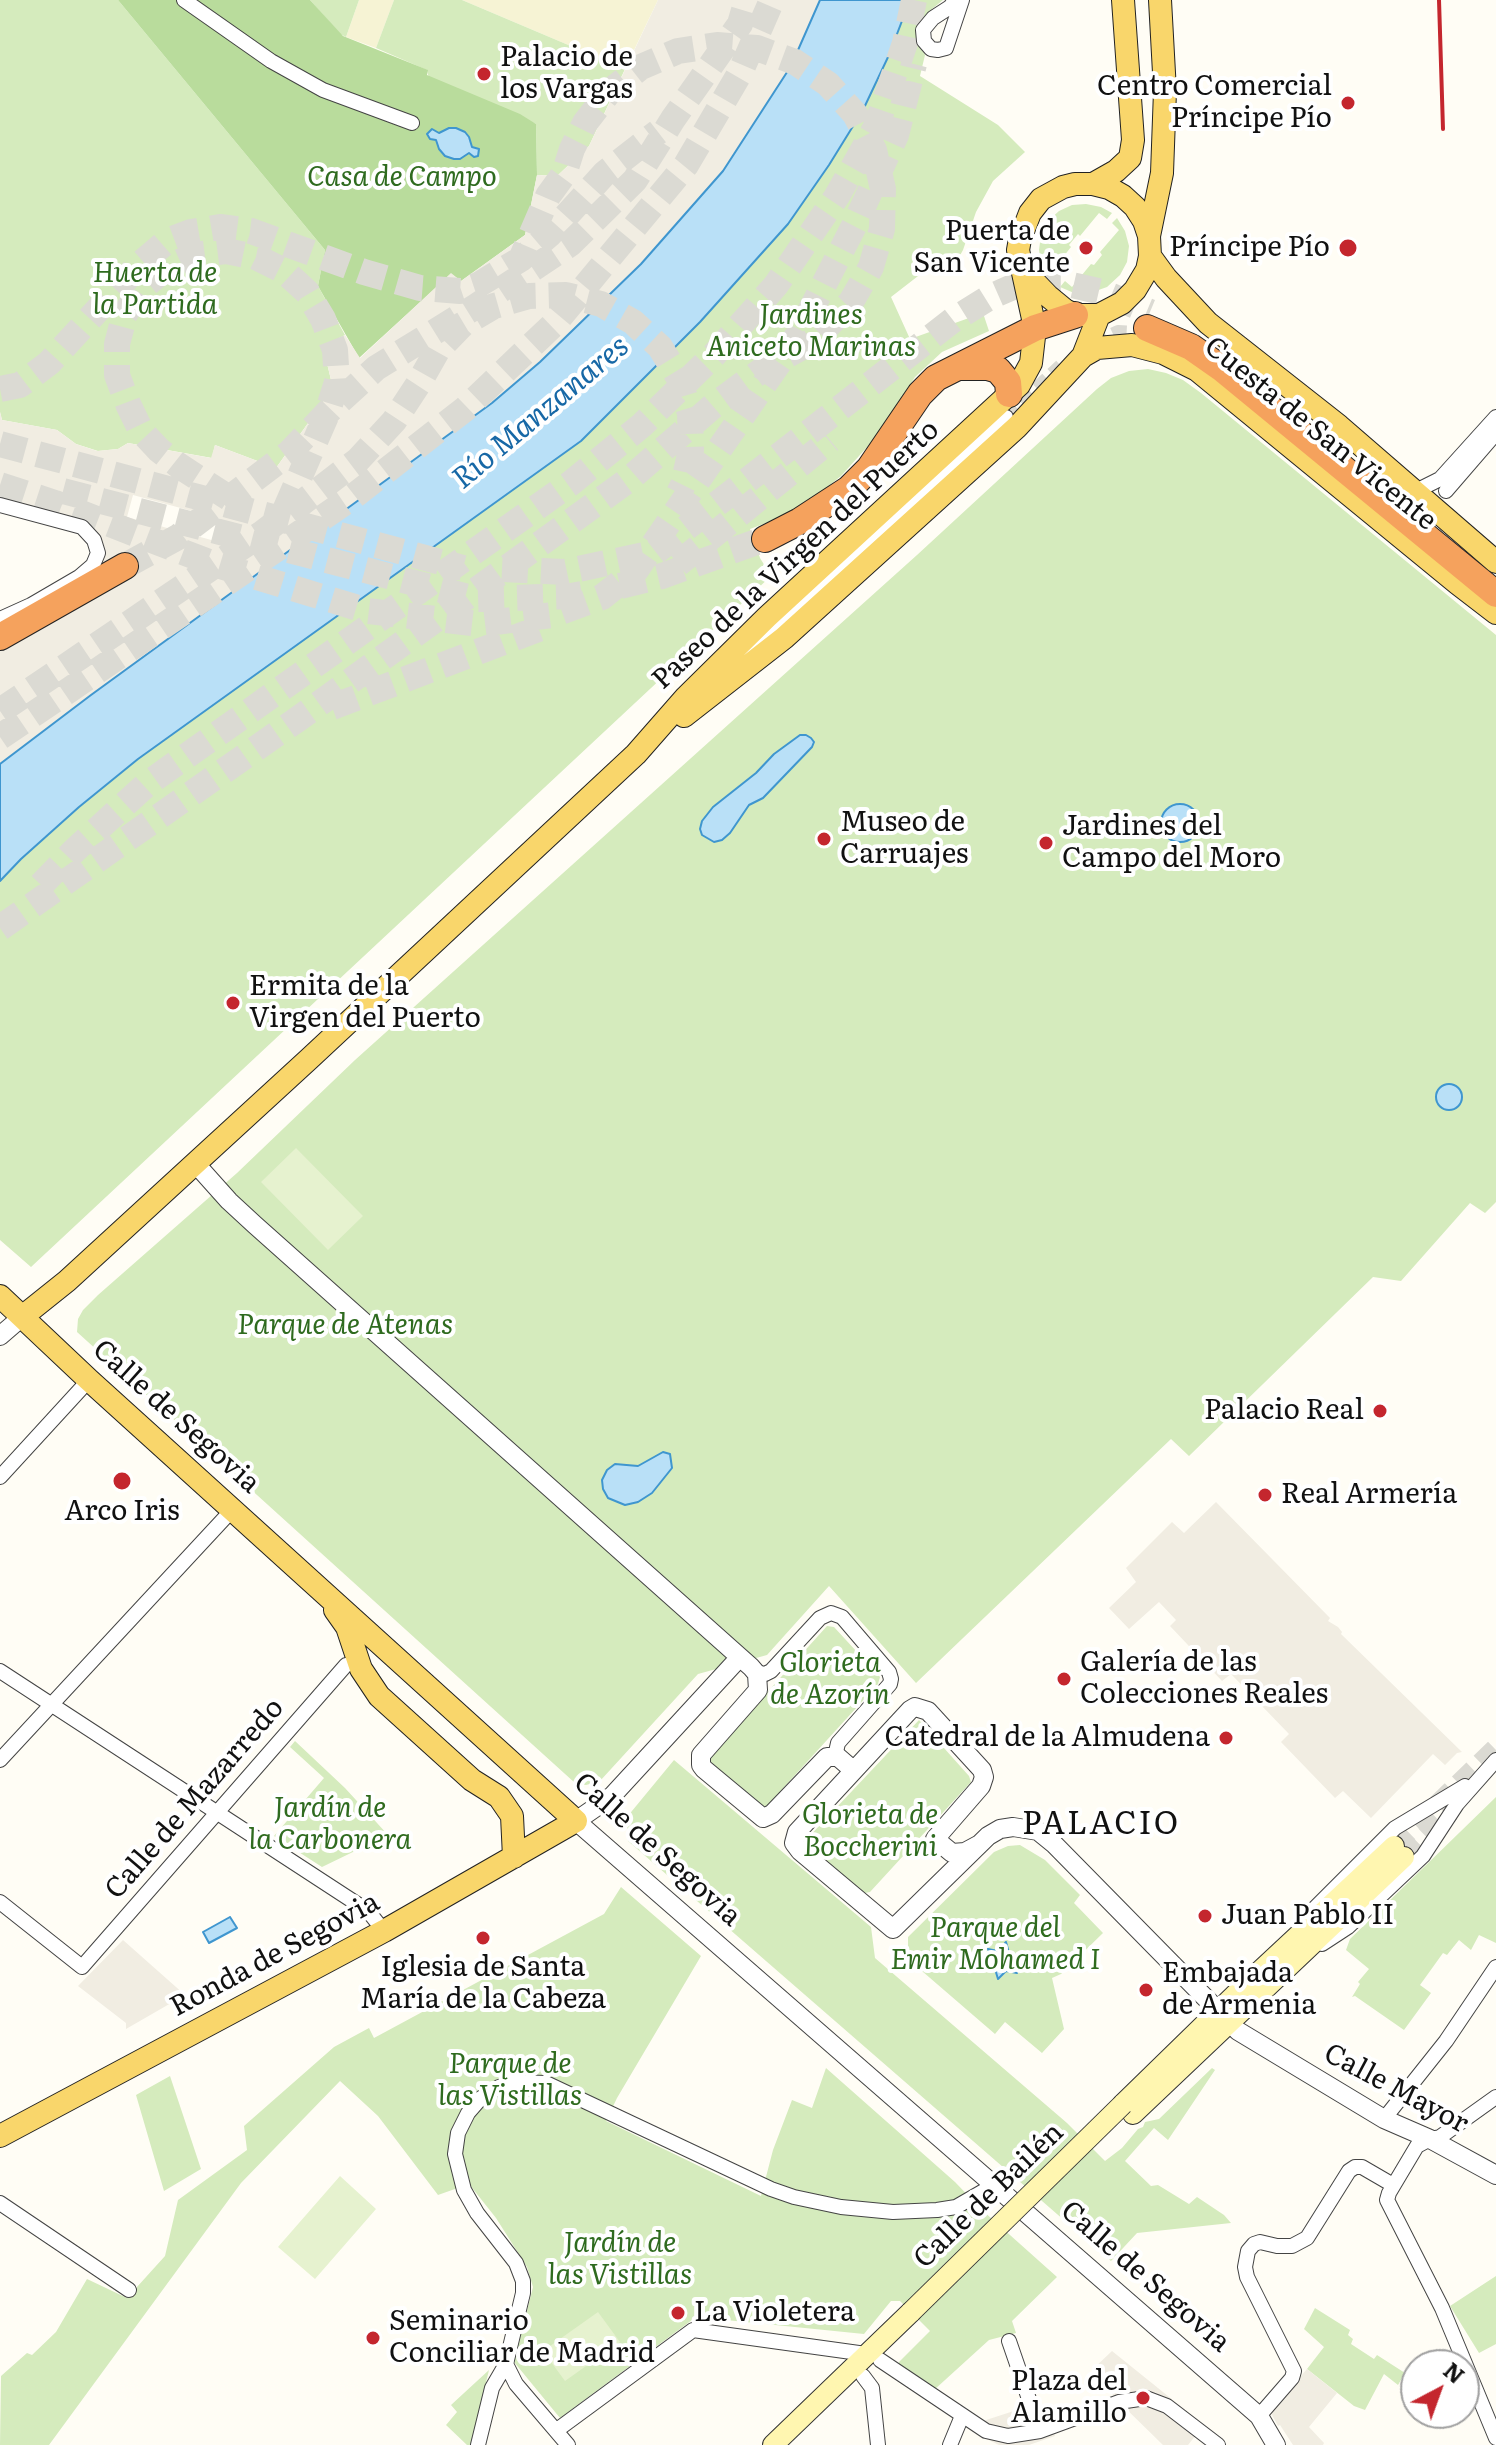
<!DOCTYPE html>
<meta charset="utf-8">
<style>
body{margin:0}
#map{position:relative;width:1496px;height:2445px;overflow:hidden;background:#fffdf5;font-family:Literata,serif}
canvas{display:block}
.north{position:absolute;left:1400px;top:2349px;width:80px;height:80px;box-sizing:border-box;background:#fff;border:2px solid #a0a0a0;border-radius:50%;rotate:41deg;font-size:22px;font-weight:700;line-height:32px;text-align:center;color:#111}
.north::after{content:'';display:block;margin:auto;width:28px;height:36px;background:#c4262e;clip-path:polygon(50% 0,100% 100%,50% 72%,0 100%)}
</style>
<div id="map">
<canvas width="1496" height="2445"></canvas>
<div class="north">N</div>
</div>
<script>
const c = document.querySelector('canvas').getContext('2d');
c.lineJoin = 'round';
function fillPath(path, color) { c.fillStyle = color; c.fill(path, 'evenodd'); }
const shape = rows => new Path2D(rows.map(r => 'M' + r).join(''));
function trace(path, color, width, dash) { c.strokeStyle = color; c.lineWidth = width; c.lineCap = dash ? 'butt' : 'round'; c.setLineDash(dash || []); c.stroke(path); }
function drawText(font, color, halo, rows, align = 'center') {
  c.font = font + ' Literata,serif'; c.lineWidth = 8; c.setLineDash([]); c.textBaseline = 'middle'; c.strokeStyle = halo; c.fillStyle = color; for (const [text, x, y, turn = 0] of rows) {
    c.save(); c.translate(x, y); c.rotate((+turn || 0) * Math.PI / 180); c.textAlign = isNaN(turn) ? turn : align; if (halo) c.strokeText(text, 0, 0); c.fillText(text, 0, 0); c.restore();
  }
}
fillPath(shape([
 [359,0,394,0,376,48,346,37],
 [462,0,658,0,625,69]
]), '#f6f3d4');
fillPath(shape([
 [0,0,118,0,325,250,318,286,345,335,323,347,333,388,276,468,215,445,212,458,128,443,118,449,98,451,76,444,57,430,2,420,0,412],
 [310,0,359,0,346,37,340,34],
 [394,0,462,0,625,69,589,146,557,176,537,175,536,124,429,79,427,70,376,48],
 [820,0,943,0,932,9,922,49,925,55,920,76,998,125,1025,152,993,181,976,212,963,250,953,268,931,266,891,297,910,339,983,313,989,331,942,352,915,377,877,436,841,476,810,501,788,515,750,529,760,558,771,576,31,1267,0,1240,0,881,21,859,79,807,138,759,581,441,700,322,788,224,829,165,863,110,889,56],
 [1086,204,1101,207,1112,213,1107,219,1099,213,1080,236,1078,234,1069,245,1071,247,1052,271,1060,277,1054,283,1041,264,1039,250,1041,235,1048,221,1059,211,1072,205],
 [1117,218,1125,231,1129,246,1127,262,1120,275,1107,287,1090,293,1074,293,1060,287,1065,281,1072,287,1091,264,1094,265,1102,255,1100,252,1119,230,1112,223],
 [1148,369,1166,373,1183,380,1201,393,1496,635,1496,1202,1485,1213,1470,1203,1401,1281,1373,1277,1189,1456,1171,1439,916,1683,829,1586,767,1655,698,1674,600,1781,586,1785,575,1783,77,1332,78,1319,83,1310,98,1295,237,1173,355,1060,917,555,1097,389,1111,378,1129,371],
 [827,1626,834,1627,880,1677,878,1684,766,1807,759,1806,709,1763,708,1758],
 [919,1720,969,1776,971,1782,870,1892,865,1893,803,1843],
 [295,1741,345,1788,388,1835,322,1867,274,1836,324,1778,290,1747],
 [674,1760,871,1927,875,1958,1067,2123,1105,2161,1122,2148,1138,2129,1143,2127,1145,2122,1159,2119,1212,2068,1215,2070,1168,2140,1154,2128,1125,2161,1151,2186,1158,2185,1189,2204,1197,2197,1224,2215,1231,2223,1137,2233,1111,2261,628,1841,627,1817],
 [1496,1797,1496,1943,1479,1935,1471,1950,1459,1940,1447,1955,1443,1953,1420,1985,1431,1993,1404,2030,1355,1996,1352,1997,1360,1984,1358,1982,1369,1969,1346,1950,1350,1939],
 [1020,1845,1045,1860,1080,1895,1074,1903,1103,1933,1061,1974,1052,1978,1064,2029,1042,2053,1005,2022,995,2034,908,1959,908,1937,994,1852,1008,1846],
 [621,1887,701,1956,617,2098,606,2121,761,2196,773,2150,792,2100,812,2108,826,2068,955,2182,982,2210,1057,2277,1012,2321,1016,2333,989,2340,934,2390,899,2365,899,2362,930,2331,900,2301,891,2301,864,2334,696,2317,560,2418,514,2362,533,2287,527,2267,496,2218,469,2184,438,2195,378,2116,340,2081,241,2183,49,2445,0,2445,1,2376,27,2353,32,2355,56,2332,87,2279,127,2298,165,2256,178,2200,247,2150,244,2126,334,2047,369,2028,374,2038,604,1914],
 [170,2076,201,2169,164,2191,136,2095],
 [1496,2276,1496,2344,1479,2353,1450,2306],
 [1315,2308,1350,2330,1348,2335,1353,2339,1351,2344,1374,2359,1377,2355,1405,2373,1398,2385,1384,2374,1365,2410,1354,2406,1307,2369,1324,2347,1304,2329],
 [489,2370,471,2445,467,2445,446,2425,457,2412,451,2405]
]), '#d5ebbd');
fillPath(shape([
 [118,0,310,0,343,36,428,70,427,75,520,114,536,124,537,175,525,235,461,281,451,274,359,358,318,286,325,250]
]), '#b9dc9c');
fillPath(shape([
 [296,1148,363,1216,328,1250,261,1182],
 [340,2176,376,2209,315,2279,278,2247],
 [598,2312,620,2342,565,2381,543,2351]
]), '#e6f2cf');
fillPath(shape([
 [658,0,820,0,791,66,723,171,641,264,540,362,492,403,91,695,0,764,0,642,100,566,102,543,0,501,0,412,2,420,57,430,76,444,97,451,118,449,128,443,211,458,215,445,276,468,333,388,323,347,345,335,360,358,451,273,461,281,525,235,537,175,557,176,589,146],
 [133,495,221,519,215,541,127,517],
 [1216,1502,1330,1618,1328,1621,1338,1627,1342,1632,1341,1634,1462,1752,1457,1753,1445,1765,1433,1754,1371,1818,1343,1791,1335,1798,1281,1742,1289,1734,1231,1674,1222,1681,1170,1626,1176,1620,1159,1602,1129,1629,1109,1608,1136,1582,1126,1568,1172,1522,1184,1533],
 [123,1940,185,1995,126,2029,126,2023,78,1986],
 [1112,2351,1204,2425,1188,2445,1163,2445,1119,2402,1092,2370],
 [1307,2369,1337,2393,1309,2427,1324,2443,1323,2445,1293,2445,1280,2425,1278,2426,1270,2411],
 [1020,2409,1048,2420,1055,2436,1029,2445,999,2445,976,2434,983,2421]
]), '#f1ede2');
const water = shape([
 [820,0,910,0,889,55,863,110,829,165,788,224,700,322,581,441,138,759,79,807,21,859,0,881,0,764,91,695,492,403,540,362,641,264,723,171,791,66,820,0],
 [449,128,456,128,465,132,469,137,472,147,479,149,478,156,474,157,469,153,460,159,454,159,445,156,439,149,436,140,430,139,427,134,432,129,439,133,449,128],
 [800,735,806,735,811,738,814,742,812,747,763,798,749,805,730,833,722,840,714,842,702,835,700,829,702,821,713,807,756,773,774,754,800,735],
 '1161 823a19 19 0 1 1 38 0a19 19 0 1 1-38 0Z',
 '1436 1097a13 13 0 1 1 26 0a13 13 0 1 1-26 0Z',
 [663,1452,670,1454,672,1468,652,1493,638,1502,625,1505,608,1498,603,1489,602,1480,607,1470,615,1464,638,1466,663,1452],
 [230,1917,237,1928,209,1943,203,1932,230,1917],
 [1006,1942,1009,1953,1020,1955,1012,1963,1017,1973,1006,1971,998,1979,995,1969,984,1967,992,1959,988,1949,998,1951,1006,1942]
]);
fillPath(water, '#b9e0f7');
trace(water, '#3f96cf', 2);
trace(shape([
 [1094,343,1118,332,1151,334],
 [1006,417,1061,366]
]), '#dbdad3', 14, [14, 7]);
trace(shape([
 [1394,1846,1496,1748],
 [1404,1857,1450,1812]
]), '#dbdad3', 20, [20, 10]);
trace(shape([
 [0,389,20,385,49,363,138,266,167,241,191,232,220,227,251,231,364,272,420,288,460,291,478,285,521,259,549,235,605,173,658,132],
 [0,444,463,568],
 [0,485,55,503,214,564,368,611,479,624,552,615,602,597,636,570,798,335,856,222,896,135,914,64],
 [63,491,476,599,571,596,582,594],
 [229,498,178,465,159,450,141,431,128,404,117,375,117,344,125,314,142,288,166,268,195,255,226,251,256,257,284,271,307,292,323,319,335,350,337,382,327,414,283,515],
 [678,564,830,440],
 [125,566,178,537,289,453,331,409,376,368,475,307,570,244,635,180,673,119,740,24,747,0],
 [502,569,564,572,654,553,953,320,990,297,1015,286,1037,283,1063,283,1102,292,1150,312],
 [620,586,662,576,765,539],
 [332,707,546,626],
 [0,711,261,534,358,460,394,421,419,383,437,351,462,325,494,306,529,296,566,295,601,304,633,322,660,347,679,378,690,413,691,450,683,485,679,493],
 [0,737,350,499,465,409,554,324,686,165,740,73,772,0],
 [41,885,75,850,147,784,571,483,642,425,714,355,776,285,837,196,876,127,905,43,914,0],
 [0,928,298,719,627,481,713,406,769,365,813,341,851,302,871,267,882,229,883,189,874,150,855,114,828,84,795,62,757,48,717,45,678,51,641,67,609,92,585,123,572,149,564,174,548,196,521,259]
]), '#dbdad3', 26, [26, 13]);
const minor = shape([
 [184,0,271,61,323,90,412,123],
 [955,0,950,7,933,18,923,30,924,41,931,49,938,50,946,48,962,0],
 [1416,491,1440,479,1496,417],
 [1446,491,1496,433],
 [0,505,82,527,94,540,98,553,93,565,79,577,31,605,0,619],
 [731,667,1006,417],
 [0,1477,89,1380],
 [751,1667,759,1673,765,1674,771,1671,820,1618,831,1613,842,1617,889,1672,891,1679,890,1684,838,1743,836,1752,838,1757],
 [0,1671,368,1911,384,1931],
 [0,1760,233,1509],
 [0,1902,82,1967,346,1665],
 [1304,1919,1395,1828,1465,1786],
 [1322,1944,1348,1927,1423,1856,1457,1804,1496,1760],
 [1496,2097,1440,2137,1430,2139,1417,2146,1389,2193,1387,2200,1442,2308,1496,2438],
 [1384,2119,1446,2041,1496,1967],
 [0,2203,129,2290],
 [1009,2341,1040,2431],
 [880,2360,986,2431,1008,2436,1040,2431,1119,2402,1146,2398,1167,2406,1218,2445],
 [506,2364,516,2384,568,2445],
 [863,2376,872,2388,878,2445],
 [1259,2416,1292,2378,1294,2371,1247,2277,1245,2267,1248,2251,1254,2244,1260,2242,1277,2246,1292,2246,1307,2238,1349,2171,1355,2167,1362,2167,1393,2185],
 [557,2430,693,2330,866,2354],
 [478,2445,492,2388,506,2364,523,2293,523,2281,516,2263,477,2213,464,2190,455,2154,458,2133,468,2113,481,2098,499,2087,514,2082,546,2083,771,2189,794,2197,841,2207,893,2212,937,2210,956,2207,994,2185],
 [950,2445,962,2416]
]);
const tertiary = shape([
 [195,1163,229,1201,255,1225,751,1667,757,1674,758,1690,701,1755,701,1765,704,1769,763,1818,772,1814,827,1757,838,1757,853,1770],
 [0,1336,22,1317],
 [740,1657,612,1796,576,1821,1259,2416,1276,2445],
 [978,1845,965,1852,952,1853,935,1839,981,1786,984,1777,982,1770,928,1711,915,1707,910,1710,797,1832,794,1843,800,1851,893,1929,988,1836,1000,1829,1013,1827,1038,1831,1054,1844,1238,2031,1384,2119,1430,2139,1496,2175]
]);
const secondary = shape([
 [1123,2104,1244,1986,1394,1846],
 [1133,2114,1404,1857],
 [773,2445,911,2312]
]);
const primary = shape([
 [1093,184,1116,171,1130,158,1133,140,1123,0],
 [1149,236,1162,173,1165,91,1160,0],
 [1150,256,1166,278,1208,323,1339,426,1496,562],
 [1083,356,1097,348,1132,345,1163,353,1197,370,1457,583,1496,613],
 [684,716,784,638,1017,427,1083,356,1099,315],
 [0,1296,89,1380,576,1821,384,1931,0,2136],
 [22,1317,67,1281,309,1059,636,754,686,697,767,617,1019,385,1031,363,1035,328,1018,250,1020,239,1030,213,1041,199,1063,187,1075,184,1093,184,1109,188,1123,196,1135,207,1144,221,1149,236,1150,256,1147,270,1135,290,1122,303,1099,315,1075,315,1065,310,1048,296,1022,269],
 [335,1610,347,1627,361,1669,379,1696,472,1780,499,1797,512,1816,514,1857]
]);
const motorway = shape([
 [1147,328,1191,347,1221,368,1496,594],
 [960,367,988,367,998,370,1008,382,1009,394],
 [765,539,800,521,849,489,869,469,920,394,936,378,1035,328,1075,315],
 [0,637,125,566]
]);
trace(minor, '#444', 16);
trace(tertiary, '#444', 20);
trace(secondary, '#333', 22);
trace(primary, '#222', 24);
trace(motorway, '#222', 28);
trace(minor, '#fff', 14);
trace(tertiary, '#fff', 18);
trace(secondary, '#fff6b0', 20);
trace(primary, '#f9d66b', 22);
trace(motorway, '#f5a25d', 26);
trace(shape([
 [1439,0,1443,129]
]), '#c4262e', 4);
const secondaryBridge = shape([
 [911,2312,1123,2104]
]);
trace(secondaryBridge, '#333', 22, []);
trace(secondaryBridge, '#fff6b0', 20);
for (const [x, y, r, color] of [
 [484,74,8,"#c4262e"],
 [1348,103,8,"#c4262e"],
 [1086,248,8,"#c4262e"],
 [1348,248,10,"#c4262e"],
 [824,839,8,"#c4262e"],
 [1046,843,8,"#c4262e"],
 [233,1003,8,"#c4262e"],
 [1380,1411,8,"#c4262e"],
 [122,1481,10,"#c4262e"],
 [1265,1495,8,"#c4262e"],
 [1064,1679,8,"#c4262e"],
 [1226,1738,8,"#c4262e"],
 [1205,1916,8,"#c4262e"],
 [483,1938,8,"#c4262e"],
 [1146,1990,8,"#c4262e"],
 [678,2313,8,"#c4262e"],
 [373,2338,8,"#c4262e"],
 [1143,2398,8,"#c4262e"]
]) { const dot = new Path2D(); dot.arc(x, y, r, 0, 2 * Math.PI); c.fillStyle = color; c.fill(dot); trace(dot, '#fff', 3); }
drawText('28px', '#111', '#fff', [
 ["Palacio de",500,58],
 ["los Vargas",500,90],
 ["Centro Comercial",1332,87,"right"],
 ["Príncipe Pío",1332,119,"right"],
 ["Puerta de",1070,232,"right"],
 ["San Vicente",1070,264,"right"],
 ["Príncipe Pío",1330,248,"right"],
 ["Museo de",840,823],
 ["Carruajes",840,855],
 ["Jardines del",1062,827],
 ["Campo del Moro",1062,859],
 ["Ermita de la",249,987],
 ["Virgen del Puerto",249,1019],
 ["Palacio Real",1364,1411,"right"],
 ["Real Armería",1281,1495],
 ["Arco Iris",122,1512,"center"],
 ["Galería de las",1080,1663],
 ["Colecciones Reales",1080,1695],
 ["Catedral de la Almudena",1210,1738,"right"],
 ["Juan Pablo II",1221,1916],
 ["Iglesia de Santa",483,1968,"center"],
 ["María de la Cabeza",483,2000,"center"],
 ["Embajada",1162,1974],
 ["de Armenia",1162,2006],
 ["La Violetera",694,2313],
 ["Seminario",389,2322],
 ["Conciliar de Madrid",389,2354],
 ["Plaza del",1127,2382,"right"],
 ["Alamillo",1127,2414,"right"]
], 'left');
drawText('italic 28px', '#2f6b1f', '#fff', [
 ["Casa de Campo",402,178],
 ["Huerta de",155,274],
 ["la Partida",155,306],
 ["Jardines",811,316],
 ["Aniceto Marinas",811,348],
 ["Parque de Atenas",345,1326],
 ["Glorieta",830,1664],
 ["de Azorín",830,1696],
 ["Jardín de",330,1809],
 ["la Carbonera",330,1841],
 ["Glorieta de",870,1816],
 ["Boccherini",870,1848],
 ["Parque del",995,1929],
 ["Emir Mohamed I",995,1961],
 ["Parque de",510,2065],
 ["las Vistillas",510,2097],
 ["Jardín de",620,2244],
 ["las Vistillas",620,2276]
]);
drawText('28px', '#111', '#fff', [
 ["Cuesta de San Vicente",1320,434,39],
 ["Paseo de la Virgen del Puerto",796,555,-43],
 ["Calle de Segovia",176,1417,42],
 ["Calle de Mazarredo",195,1799,-49],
 ["Calle de Segovia",657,1850,42],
 ["Ronda de Segovia",275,1955,-28],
 ["Calle Mayor",1396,2089,28],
 ["Calle de Bailén",989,2196,-44],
 ["Calle de Segovia",1145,2277,41]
]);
drawText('italic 30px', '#1768a6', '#fff', [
 ["Río Manzanares",541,413,-40]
]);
c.letterSpacing = '2px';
drawText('32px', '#111', '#fff', [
 ["PALACIO",1101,1825]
]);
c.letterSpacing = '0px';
</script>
